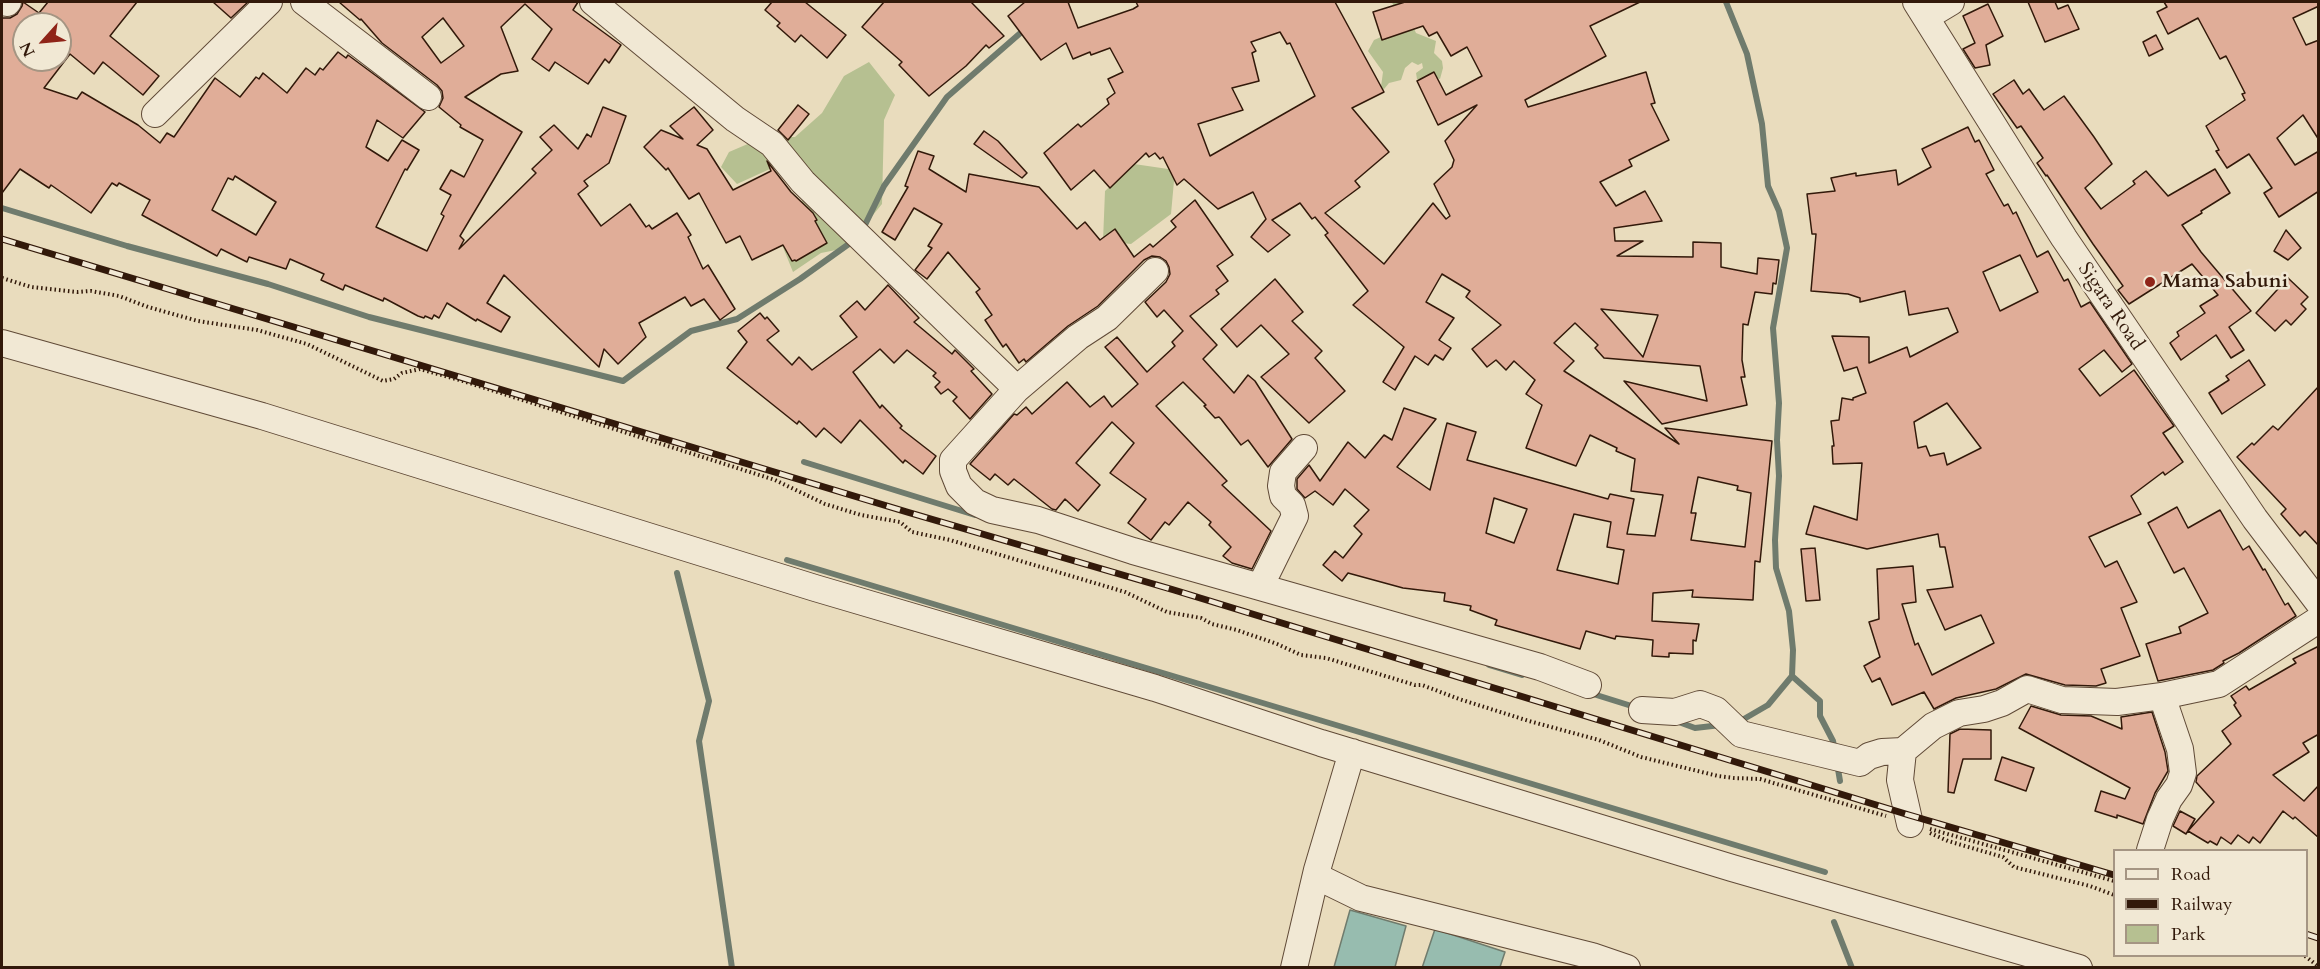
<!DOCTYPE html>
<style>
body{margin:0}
#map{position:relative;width:2320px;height:969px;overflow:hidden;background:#e9dcbd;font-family:Cardo,serif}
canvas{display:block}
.frame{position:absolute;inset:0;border:3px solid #32190a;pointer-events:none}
.legend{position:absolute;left:2113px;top:849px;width:195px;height:108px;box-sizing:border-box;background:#f1e8d4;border:2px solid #a59583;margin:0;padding:8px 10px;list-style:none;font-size:18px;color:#32190a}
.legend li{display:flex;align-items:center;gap:12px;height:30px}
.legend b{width:30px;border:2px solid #a59583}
.north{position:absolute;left:12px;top:12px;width:60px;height:60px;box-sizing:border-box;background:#f1e8d4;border:2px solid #a59583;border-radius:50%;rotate:243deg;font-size:16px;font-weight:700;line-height:24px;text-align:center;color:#32190a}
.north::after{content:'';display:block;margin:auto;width:21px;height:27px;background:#8f2418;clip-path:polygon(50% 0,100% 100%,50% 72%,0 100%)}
</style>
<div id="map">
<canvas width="2320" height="969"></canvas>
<div class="frame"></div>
<ul class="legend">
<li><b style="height:8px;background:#f1e8d4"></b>Road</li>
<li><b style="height:8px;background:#32190a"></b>Railway</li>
<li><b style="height:16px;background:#b6c091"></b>Park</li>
</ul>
<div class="north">N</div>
</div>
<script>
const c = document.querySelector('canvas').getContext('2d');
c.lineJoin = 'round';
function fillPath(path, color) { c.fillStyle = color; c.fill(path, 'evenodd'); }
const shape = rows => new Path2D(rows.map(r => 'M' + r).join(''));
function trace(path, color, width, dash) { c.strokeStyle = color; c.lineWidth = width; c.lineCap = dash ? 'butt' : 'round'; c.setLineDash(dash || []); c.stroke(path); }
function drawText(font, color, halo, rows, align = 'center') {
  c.font = font + ' Cardo,serif'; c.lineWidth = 5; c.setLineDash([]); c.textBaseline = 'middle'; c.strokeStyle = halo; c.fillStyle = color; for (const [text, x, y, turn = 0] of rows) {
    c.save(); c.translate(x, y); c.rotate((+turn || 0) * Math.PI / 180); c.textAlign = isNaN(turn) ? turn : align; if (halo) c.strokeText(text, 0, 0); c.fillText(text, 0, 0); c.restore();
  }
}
fillPath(shape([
 [1392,2,1402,2,1416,33,1436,41,1434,53,1442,61,1443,68,1440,79,1430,76,1421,80,1417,79,1416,73,1423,68,1422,63,1418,65,1412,62,1405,68,1401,80,1389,83,1380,94,1383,72,1368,51,1374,40,1388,34,1397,17],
 [869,62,895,95,884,120,882,204,846,248,821,253,793,272,778,235,776,214,809,197,783,163,737,184,721,167,729,152,750,143,773,137,795,137,822,113,844,76],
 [1134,164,1175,170,1171,214,1131,244,1103,241,1105,191]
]), '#b6c091');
const water = shape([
 [1350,910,1406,926,1395,967,1334,967,1350,910],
 [1435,929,1505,952,1500,967,1422,968,1435,929]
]);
fillPath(water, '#97bcaf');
trace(water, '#6f7b6d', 1.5);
trace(shape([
 [1726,2,1747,54,1762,124,1768,186,1779,211,1787,248,1773,328,1779,403,1777,440,1779,476,1775,540,1776,568,1789,611,1793,650,1792,676,1768,705,1737,723],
 [2,208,127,246,268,284,369,317,623,381,691,331,737,319,800,279,853,241],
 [862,231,884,186,947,97,1025,29],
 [804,462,975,515],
 [787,560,1825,872],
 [677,573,709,701,699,741,732,968],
 [1489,665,1522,675],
 [1792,676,1820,701,1820,716,1833,741,1835,750],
 [1590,693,1638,708],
 [1676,721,1695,728,1721,725],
 [1837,763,1840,781],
 [1834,922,1852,968]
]), '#6f7b6d', 6);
const building = shape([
 [23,2,39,13,48,2,137,2,110,36,159,76,143,95,103,62,94,74,70,54,44,88,77,99,82,92,138,125,160,143,167,133,174,137,215,78,240,97,256,77,259,79,263,73,287,93,306,68,315,75,320,68,323,70,338,52,346,58,348,55,425,112,403,138,377,120,366,147,388,161,402,140,419,150,407,170,405,169,376,227,427,251,444,216,441,214,451,195,440,189,451,170,464,177,483,140,460,127,461,125,439,107,443,98,442,91,437,85,382,43,361,19,360,20,339,2,578,2,573,10,621,45,609,63,605,59,588,84,555,62,549,71,532,59,552,29,525,4,501,27,518,71,501,74,465,97,522,132,460,236,464,240,459,249,536,173,532,169,552,150,540,137,554,125,578,149,587,134,591,137,603,107,626,116,609,163,584,181,588,186,578,194,601,226,630,204,646,227,649,225,652,229,677,213,691,235,688,237,703,269,708,265,735,309,720,320,704,299,691,306,685,297,639,323,646,337,618,364,604,349,599,367,504,275,487,303,510,317,501,332,477,319,476,321,447,303,439,318,434,315,432,319,425,316,424,318,418,316,384,298,383,301,345,285,343,290,321,280,324,274,290,259,286,269,249,257,247,262,221,249,217,256,142,215,150,200,119,183,117,186,112,183,91,213,51,185,49,188,20,169,2,193,2,18,10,18,17,14,22,6,23,2],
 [443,18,464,46,441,63,422,37,443,18],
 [24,24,60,24,60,60,24,60,24,24],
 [235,176,276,202,256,235,212,210,228,178,233,180,235,176],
 [213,2,248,2,231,18,213,2],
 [772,2,805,2,846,35,827,58,801,35,795,42,777,26,780,23,765,10,772,2],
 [884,2,971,2,1004,36,989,48,986,45,966,66,929,96,899,65,902,62,862,27,884,2],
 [1025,2,1068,2,1078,28,1133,9,1138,6,1136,2,1335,2,1384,92,1352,108,1389,152,1355,181,1360,187,1325,213,1384,264,1433,203,1446,219,1450,216,1434,184,1452,167,1454,160,1445,141,1477,105,1438,125,1417,81,1434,72,1446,95,1482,76,1467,47,1451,56,1437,32,1429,36,1423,26,1382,40,1373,12,1405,2,1640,2,1590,26,1606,56,1525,100,1528,107,1646,72,1655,103,1651,104,1669,140,1629,160,1632,166,1600,182,1616,206,1645,191,1662,221,1614,228,1615,241,1643,241,1617,256,1693,257,1693,242,1721,243,1721,267,1757,274,1758,258,1779,260,1776,284,1773,283,1772,294,1755,292,1748,325,1743,324,1742,360,1745,377,1741,377,1747,405,1662,424,1624,381,1707,401,1700,366,1604,358,1595,348,1598,345,1575,323,1554,343,1574,361,1564,371,1679,444,1665,428,1772,441,1760,562,1755,561,1753,600,1692,597,1693,590,1653,593,1652,621,1699,624,1696,641,1693,640,1693,654,1669,653,1669,657,1652,656,1653,640,1616,636,1615,639,1586,631,1580,649,1495,625,1497,620,1470,610,1471,606,1444,601,1445,593,1403,588,1348,573,1342,581,1323,565,1335,551,1343,558,1362,534,1354,526,1369,510,1345,489,1333,505,1315,491,1305,498,1297,489,1297,479,1309,465,1320,481,1348,442,1365,458,1384,435,1392,440,1404,408,1436,419,1397,467,1430,490,1447,423,1476,432,1467,460,1608,499,1610,494,1634,499,1627,534,1655,536,1663,495,1631,491,1635,459,1616,451,1617,448,1590,435,1576,466,1526,448,1542,405,1526,394,1535,380,1514,361,1506,370,1496,360,1487,367,1472,349,1501,325,1466,297,1470,291,1442,274,1426,302,1454,318,1439,340,1451,348,1443,360,1435,355,1428,365,1415,356,1395,390,1383,382,1404,347,1353,305,1368,291,1325,235,1328,233,1315,217,1312,219,1300,203,1272,220,1290,235,1268,252,1251,237,1266,219,1253,192,1218,209,1184,179,1177,185,1163,157,1160,159,1155,153,1149,157,1146,153,1110,188,1094,170,1071,190,1044,153,1078,124,1081,127,1109,104,1107,99,1115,93,1108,79,1123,72,1110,48,1091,55,1090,52,1073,59,1066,43,1041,60,1008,16,1025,2],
 [1280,32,1287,44,1290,43,1315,96,1210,156,1198,124,1243,110,1232,88,1259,81,1252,53,1256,51,1251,42,1280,32],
 [1601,309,1658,315,1643,357,1601,309],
 [1698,477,1738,486,1737,490,1751,493,1745,547,1691,540,1696,513,1691,513,1698,477],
 [1494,498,1527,509,1514,543,1486,533,1494,498],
 [1574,514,1611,522,1607,547,1624,550,1618,584,1557,570,1574,514],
 [2028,2,2055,2,2058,9,2068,5,2079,29,2045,42,2028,2],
 [2164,2,2319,2,2319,6,2293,18,2306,45,2319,40,2319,140,2303,115,2277,138,2295,165,2319,151,2319,191,2279,217,2264,193,2272,188,2249,154,2227,168,2216,151,2219,150,2206,126,2245,100,2242,94,2245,93,2226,56,2220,59,2198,18,2168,34,2157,12,2167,7,2164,2],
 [1988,4,2003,36,1986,45,1990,65,1975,68,1963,49,1975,43,1963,16,1988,4],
 [2156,35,2163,49,2149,56,2143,42,2156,35],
 [2014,80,2023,94,2029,89,2044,110,2064,96,2094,137,2112,164,2085,188,2101,209,2135,184,2133,181,2146,171,2168,196,2215,169,2230,193,2201,211,2202,213,2182,225,2201,252,2251,311,2229,327,2244,350,2231,358,2216,335,2181,360,2170,343,2179,336,2177,332,2205,313,2200,306,2218,295,2192,264,2129,304,2118,290,2123,286,2093,244,2047,175,2046,176,2037,163,2043,158,2021,126,2017,128,1993,94,2014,80],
 [798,105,809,114,788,140,778,130,798,105],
 [694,107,713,130,697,145,707,149,733,190,771,171,767,161,791,192,813,213,817,220,815,221,827,243,796,261,795,260,792,261,783,245,752,260,740,236,726,243,699,193,689,199,668,168,666,170,644,147,661,130,683,139,670,126,694,107],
 [1968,127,1975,142,1979,140,1994,170,1986,174,2004,206,2008,204,2013,214,2016,212,2037,257,2048,251,2064,281,2068,279,2081,307,2090,302,2132,364,2122,372,2104,350,2079,369,2100,396,2134,370,2174,426,2163,433,2183,462,2165,475,2163,472,2131,496,2141,514,2089,537,2105,567,2117,561,2137,602,2121,608,2140,656,2101,669,2106,683,2096,686,2065,685,2026,674,1996,689,1956,698,1934,709,1924,692,1892,705,1880,678,1872,682,1864,666,1880,657,1869,622,1879,619,1877,569,1913,566,1916,602,1902,604,1915,645,1918,643,1932,675,1994,643,1981,615,1945,630,1927,590,1953,587,1945,547,1940,547,1938,534,1867,549,1806,534,1814,506,1857,520,1862,463,1833,464,1832,446,1834,446,1831,421,1839,420,1842,398,1853,400,1853,398,1866,393,1857,367,1844,371,1832,336,1869,337,1869,363,1907,347,1910,357,1958,332,1948,308,1909,315,1905,291,1860,302,1860,298,1848,294,1811,291,1816,234,1812,234,1807,194,1835,191,1831,178,1856,173,1856,176,1896,170,1898,185,1931,167,1922,149,1968,127],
 [2020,255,2038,292,2000,311,1983,272,2020,255],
 [1947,403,1981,448,1947,465,1944,453,1930,456,1926,446,1918,448,1914,422,1947,403],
 [984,131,998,141,1027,173,1022,178,974,144,984,131],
 [918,151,934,156,929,169,966,192,969,174,1039,187,1077,229,1085,222,1100,240,1115,229,1134,257,1150,244,1153,247,1176,227,1171,221,1195,200,1233,255,1217,266,1228,281,1216,290,1219,294,1190,316,1217,345,1203,359,1234,393,1248,375,1255,381,1292,439,1268,467,1248,440,1241,445,1221,419,1219,417,1215,418,1204,406,1206,405,1183,382,1156,406,1227,481,1222,485,1271,531,1252,569,1232,563,1223,556,1231,547,1209,525,1211,522,1188,502,1169,525,1165,522,1151,540,1128,523,1146,499,1110,473,1134,443,1112,422,1076,463,1100,485,1078,511,1065,499,1056,510,1052,509,1014,479,1008,485,995,474,990,480,970,464,1014,414,1017,415,1026,407,1032,414,1067,382,1090,407,1104,396,1112,407,1138,384,1105,347,1117,337,1147,372,1175,346,1172,342,1183,331,1164,310,1157,317,1145,302,1166,282,1170,274,1169,267,1166,261,1160,257,1152,256,1144,260,1098,306,1068,326,1026,362,1024,359,1019,363,1006,344,1003,347,985,320,992,315,976,292,980,289,948,252,927,279,915,270,932,248,928,246,942,224,914,208,895,240,882,232,908,187,905,186,918,151],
 [2286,230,2301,248,2288,260,2274,251,2286,230],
 [2288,278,2308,297,2301,304,2306,309,2291,325,2286,320,2275,331,2256,313,2288,278],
 [1275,279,1303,312,1292,321,1322,351,1315,358,1345,391,1309,423,1261,377,1289,354,1261,325,1237,347,1221,329,1275,279],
 [888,285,919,318,914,322,952,354,955,350,974,369,971,371,992,394,970,419,953,401,957,397,948,389,941,394,935,387,940,382,933,376,936,373,907,350,894,363,880,349,853,372,880,408,882,405,902,426,900,428,936,456,923,474,905,460,903,463,860,420,841,443,824,428,816,437,799,421,797,424,727,368,747,342,738,331,760,313,765,319,767,317,779,331,767,340,792,365,799,357,812,370,857,337,840,316,857,301,865,310,888,285],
 [2249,360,2265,385,2222,414,2209,393,2229,380,2226,376,2249,360],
 [2319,386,2319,546,2305,531,2300,536,2281,514,2286,509,2237,457,2252,443,2254,445,2273,426,2278,430,2319,386],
 [2177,507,2188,528,2220,510,2243,550,2249,546,2263,570,2265,569,2285,605,2288,603,2296,616,2239,653,2223,661,2224,663,2213,670,2158,681,2146,644,2181,633,2179,627,2208,613,2184,568,2174,573,2148,523,2177,507],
 [1815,548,1820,600,1806,601,1801,549,1815,548],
 [2319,646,2319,734,2303,743,2309,752,2273,775,2304,801,2319,785,2319,838,2295,817,2293,819,2283,811,2260,843,2253,837,2249,843,2238,835,2231,844,2221,837,2217,845,2210,841,2208,843,2188,831,2214,802,2196,782,2197,776,2231,744,2222,731,2241,716,2234,705,2236,703,2231,696,2246,686,2249,690,2296,663,2293,659,2319,646],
 [2031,706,2061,715,2091,716,2122,729,2121,717,2152,712,2165,752,2168,771,2155,793,2143,824,2117,815,2117,818,2095,811,2101,791,2125,799,2130,788,2019,728,2031,706],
 [1960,729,1991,730,1991,759,1963,759,1954,793,1948,792,1950,734,1960,729],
 [2002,757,2034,768,2026,791,1995,780,2002,757],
 [2180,811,2195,819,2186,834,2173,826,2180,811]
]);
fillPath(building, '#e0ad98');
trace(building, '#32190a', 1.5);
const minor = shape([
 [304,2,428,97],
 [593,2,735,119,772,144,803,182,1017,389],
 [1916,2,2064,238,2255,519,2318,602],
 [7,3,8,2],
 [1926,17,1951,2],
 [155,114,269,2],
 [1155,271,1107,318,1078,337,1017,389,953,460,953,471,959,486,975,502,992,510,1038,520,1133,551,1260,587,1295,516,1292,505,1283,496,1281,486,1283,472,1304,448],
 [2,343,262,416,815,588,1155,688,1321,743,1732,868,2079,968],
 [1260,587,1540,667,1588,685],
 [1642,710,1675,712,1700,704,1716,710,1741,734,1860,763,1869,756,1882,752,1903,751,1933,726,1959,713,1984,709,2002,703,2027,689,2062,700,2117,702,2162,696,2219,684,2318,620],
 [1903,751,1900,780,1910,824],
 [2150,850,2160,819,2169,799,2179,785,2183,773,2180,749,2162,696],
 [1317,870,1320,878,1361,898,1592,956,1627,968],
 [1294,968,1317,870,1352,752]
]);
trace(minor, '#604a37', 28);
trace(shape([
 [2,278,31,287,77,292,91,291,119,296,148,307,198,321,257,330,307,344,383,381,394,379,402,373,420,369,463,381,775,480,825,504,861,515,900,522,912,532,950,540,1125,592,1167,612,1201,618,1212,624,1237,630,1277,644,1301,655,1326,658,1415,685,1422,685,1459,699,1529,721,1599,740,1641,757,1718,776,1734,778,1760,779,1886,816],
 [1930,829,2114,881],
 [1930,833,1948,841,2003,857,2014,867,2090,886,2114,895],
 [2305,956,2318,966]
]), '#32190a', 4, [1.5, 3]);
trace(minor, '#f1e8d4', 26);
const rail = shape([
 [2,239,907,512,1174,590,1909,815,2114,875],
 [2306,934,2318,938]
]);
trace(rail, '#32190a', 7);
trace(rail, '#f1e8d4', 4.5, [14]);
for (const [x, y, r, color] of [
 [2150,282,6,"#8f2418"]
]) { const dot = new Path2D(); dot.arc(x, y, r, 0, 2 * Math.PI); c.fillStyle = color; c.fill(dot); trace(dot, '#f1e8d4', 2); }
drawText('bold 20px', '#32190a', '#f1e8d4', [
 ["Mama Sabuni",2162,282]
], 'left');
drawText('20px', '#32190a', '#f1e8d4', [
 ["Sigara Road",2110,307,56]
]);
</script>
